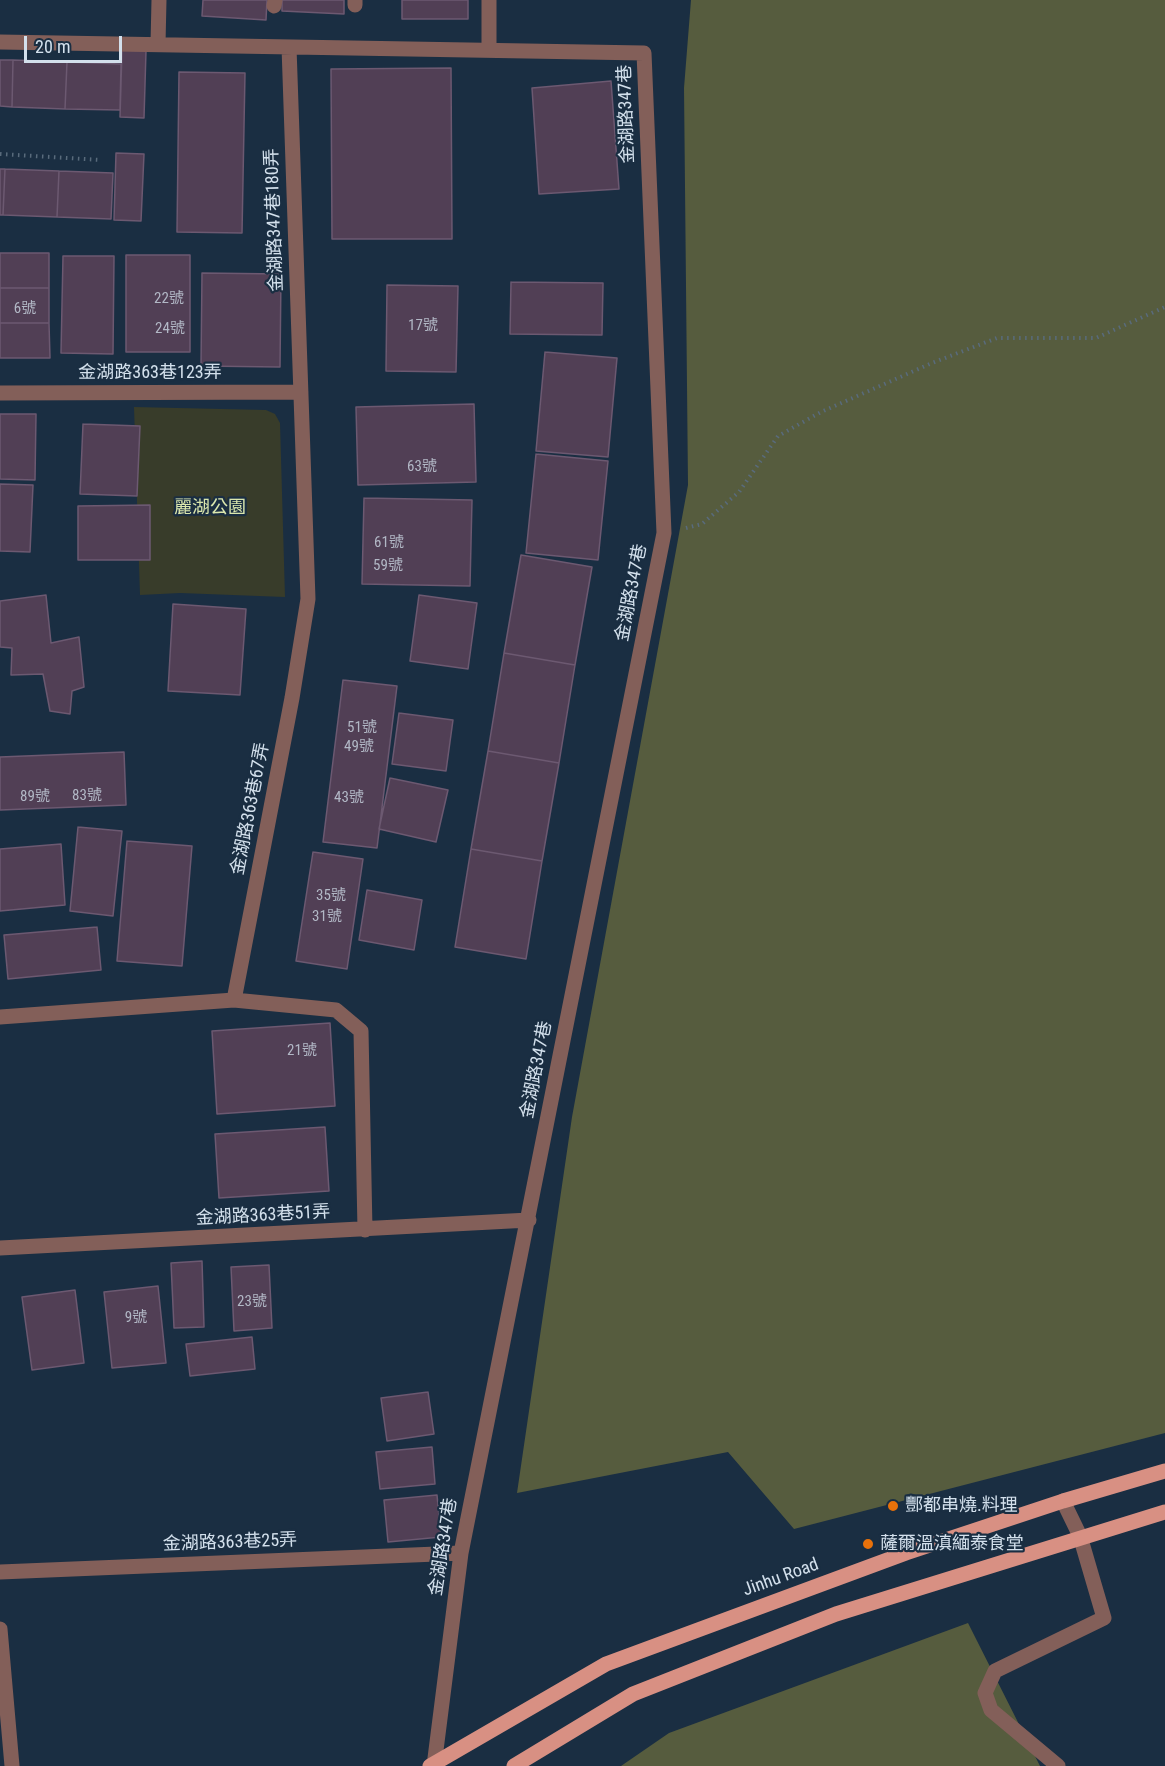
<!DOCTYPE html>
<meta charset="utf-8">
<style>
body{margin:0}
#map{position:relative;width:1165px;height:1766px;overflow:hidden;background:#1a2e42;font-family:"Roboto Condensed",sans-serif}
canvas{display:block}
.scale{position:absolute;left:24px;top:36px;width:98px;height:27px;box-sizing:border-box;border:3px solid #d3e0ec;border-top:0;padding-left:8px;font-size:18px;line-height:21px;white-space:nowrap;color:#d3e0ec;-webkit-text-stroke:4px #1a2e42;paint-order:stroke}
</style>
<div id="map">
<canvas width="1165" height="1766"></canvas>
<div class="scale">20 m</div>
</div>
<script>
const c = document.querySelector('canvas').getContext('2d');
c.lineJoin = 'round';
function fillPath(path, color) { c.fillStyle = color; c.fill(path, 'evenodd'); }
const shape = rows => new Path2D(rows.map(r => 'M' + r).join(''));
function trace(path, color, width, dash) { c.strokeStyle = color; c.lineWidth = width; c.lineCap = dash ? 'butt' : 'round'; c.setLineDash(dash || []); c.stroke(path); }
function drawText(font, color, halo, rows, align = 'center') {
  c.font = font + ' "Roboto Condensed","Noto Sans TC",sans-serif'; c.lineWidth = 4.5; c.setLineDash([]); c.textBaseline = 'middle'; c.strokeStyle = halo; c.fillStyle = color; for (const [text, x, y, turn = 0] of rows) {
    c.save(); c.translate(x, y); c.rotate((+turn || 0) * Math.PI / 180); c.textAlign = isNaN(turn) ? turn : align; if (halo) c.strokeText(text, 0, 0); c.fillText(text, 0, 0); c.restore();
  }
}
fillPath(shape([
 [134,407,266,410,275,414,280,423,285,597,180,593,140,595]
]), '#383c2a');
fillPath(shape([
 [691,0,1165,0,1165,1433,794,1529,728,1452,517,1493,572,1117,688,485,684,88],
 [968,1623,1040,1766,621,1766,669,1733]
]), '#565c3e');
const building = shape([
 [203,0,267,0,266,20,202,16,203,0],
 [282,0,344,0,344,14,282,11,282,0],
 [402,0,468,0,468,19,402,19,402,0],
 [122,50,146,51,144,118,120,117,122,50],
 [0,60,13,60,12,107,0,106,0,60],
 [13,60,67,62,65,109,12,107,13,60],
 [67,62,121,64,120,110,65,109,67,62],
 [451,68,452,239,332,239,331,69,451,68],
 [179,72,245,73,242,233,177,232,179,72],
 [611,81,619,189,539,194,532,88,611,81],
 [116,153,144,154,141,221,114,220,116,153],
 [0,169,5,169,3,215,0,215,0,169],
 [5,169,59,171,57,217,3,215,5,169],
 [59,171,113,173,111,219,57,217,59,171],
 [0,253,49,253,49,288,0,288,0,253],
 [126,255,190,255,190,352,126,352,126,255],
 [63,256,114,256,113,354,61,353,63,256],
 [202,273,281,274,280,367,201,366,202,273],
 [511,282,603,283,602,335,510,334,511,282],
 [387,285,458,286,456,372,386,371,387,285],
 [0,288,49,288,49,323,0,323,0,288],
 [0,323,49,323,50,358,0,358,0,323],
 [545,352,617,358,608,457,536,451,545,352],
 [474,404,476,482,358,485,356,407,474,404],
 [0,414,36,414,35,480,0,479,0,414],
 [83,424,140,426,137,496,80,494,83,424],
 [536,454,608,461,598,560,526,553,536,454],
 [0,484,33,485,30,552,0,551,0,484],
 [364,498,472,500,470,586,362,584,364,498],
 [150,505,150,560,78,560,78,506,150,505],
 [521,555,592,567,575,665,504,653,521,555],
 [46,595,51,643,79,637,84,687,72,691,70,714,50,711,43,674,11,675,12,648,0,647,0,601,46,595],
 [419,595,477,603,468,669,410,661,419,595],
 [173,604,246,609,240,695,168,691,173,604],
 [504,653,575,665,559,763,488,751,504,653],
 [343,680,397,686,377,848,323,842,343,680],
 [399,713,453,720,446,771,392,764,399,713],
 [488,751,559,763,542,861,471,849,488,751],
 [124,752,126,805,0,810,0,757,124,752],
 [390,778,448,790,436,842,379,829,390,778],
 [78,827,122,831,113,916,70,911,78,827],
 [127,841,192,846,182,966,117,961,127,841],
 [61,844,65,905,0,911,0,849,61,844],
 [471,849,542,861,526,959,455,947,471,849],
 [313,852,363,859,347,969,296,961,313,852],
 [367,890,422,900,414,950,359,940,367,890],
 [97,927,101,970,8,979,4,935,97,927],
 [330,1023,335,1106,217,1114,212,1031,330,1023],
 [325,1127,329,1191,219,1198,215,1134,325,1127],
 [202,1261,204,1327,174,1328,171,1263,202,1261],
 [269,1265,272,1328,234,1331,231,1267,269,1265],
 [158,1286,166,1363,112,1368,104,1292,158,1286],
 [75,1290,84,1363,32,1370,22,1297,75,1290],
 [252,1337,255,1369,190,1376,186,1344,252,1337],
 [428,1392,434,1434,387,1441,381,1398,428,1392],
 [432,1447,435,1484,380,1489,376,1452,432,1447],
 [437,1495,441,1537,388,1542,384,1500,437,1495]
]);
fillPath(building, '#513f55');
trace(building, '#6c5971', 1.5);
trace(shape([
 [0,154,101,160],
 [686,528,702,524,739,492,778,436,821,412,932,363,997,338,1096,338,1165,307]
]), '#596b7c', 4, [1.5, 4.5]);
trace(shape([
 [355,5,355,0],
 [274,6,275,0],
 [0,42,644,53,664,533,461,1553,434,1766],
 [158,44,159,0],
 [489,50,489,0],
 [0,393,301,392],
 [234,1000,336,1010,361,1031,365,1230],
 [0,1017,234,1000,292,698,308,599,289,47],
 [0,1248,529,1220],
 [0,1572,461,1553],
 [0,1629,12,1766],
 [1058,1766,991,1710,985,1693,995,1671,1104,1618,1080,1536,1063,1501]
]), '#835f59', 15);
trace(shape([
 [430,1766,606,1664,906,1553,1063,1501,1165,1471],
 [514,1766,633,1694,836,1614,1165,1512]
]), '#d89083', 15);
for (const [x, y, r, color] of [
 [893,1506,6,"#e8710a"],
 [868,1544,6,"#e8710a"]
]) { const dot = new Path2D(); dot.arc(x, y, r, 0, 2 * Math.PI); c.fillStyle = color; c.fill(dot); trace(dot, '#1a2e42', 2); }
drawText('15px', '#b2b8c6', null, [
 ["22號",169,299],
 ["6號",25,309],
 ["17號",423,326],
 ["24號",170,329],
 ["63號",422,467],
 ["61號",389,543],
 ["59號",388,566],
 ["51號",362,728],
 ["49號",359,747],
 ["83號",87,796],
 ["89號",35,797],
 ["43號",349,798],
 ["35號",331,896],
 ["31號",327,917],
 ["21號",302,1051],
 ["23號",252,1302],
 ["9號",136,1318]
]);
drawText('18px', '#d3e0ec', '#1a2e42', [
 ["金湖路347巷",627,114,-92],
 ["金湖路347巷180弄",275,220,-92],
 ["金湖路363巷123弄",150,373],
 ["金湖路347巷",632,593,-79],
 ["金湖路363巷67弄",251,809,-79],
 ["金湖路347巷",537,1070,-79],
 ["金湖路363巷51弄",263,1216,-3],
 ["金湖路363巷25弄",230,1543,-2],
 ["金湖路347巷",444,1547,-81],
 ["Jinhu Road",781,1578,-20]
]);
drawText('18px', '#dbe7ad', '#1a2e42', [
 ["麗湖公園",210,508]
]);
drawText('18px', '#d3e0ec', '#1a2e42', [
 ["酆都串燒.料理",905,1506],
 ["薩爾溫滇緬泰食堂",880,1544]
], 'left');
</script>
